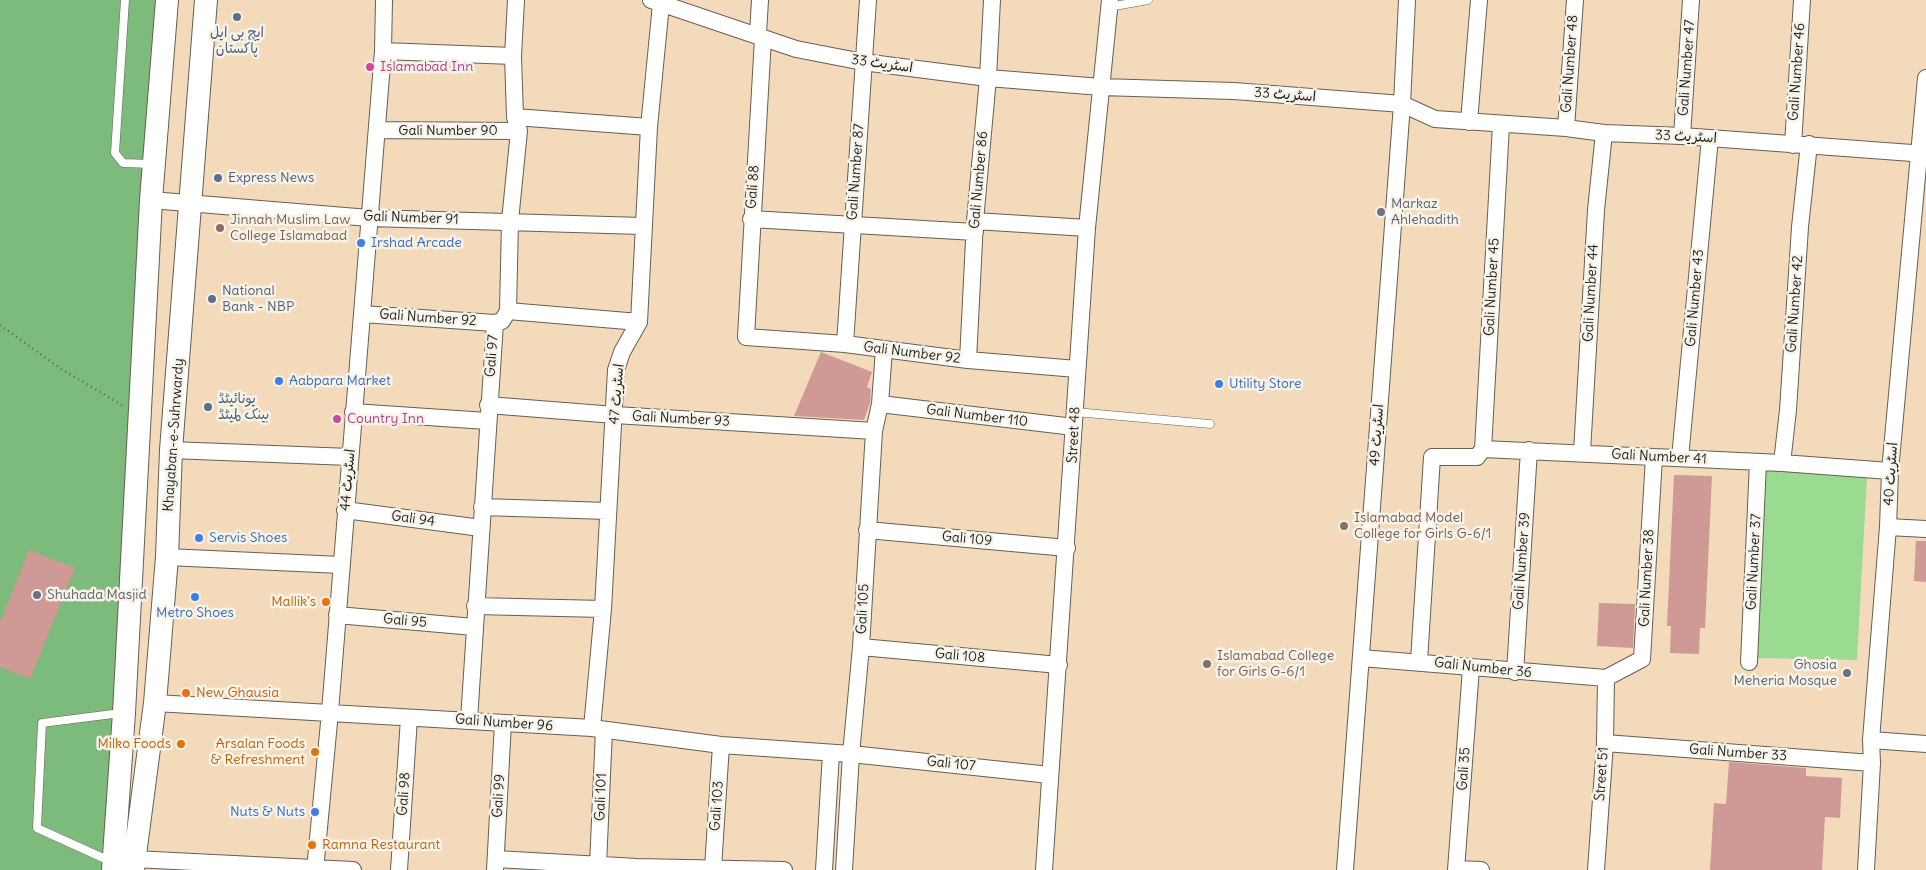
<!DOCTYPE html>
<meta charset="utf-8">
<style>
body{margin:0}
canvas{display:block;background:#f3dabb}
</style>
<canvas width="1926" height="870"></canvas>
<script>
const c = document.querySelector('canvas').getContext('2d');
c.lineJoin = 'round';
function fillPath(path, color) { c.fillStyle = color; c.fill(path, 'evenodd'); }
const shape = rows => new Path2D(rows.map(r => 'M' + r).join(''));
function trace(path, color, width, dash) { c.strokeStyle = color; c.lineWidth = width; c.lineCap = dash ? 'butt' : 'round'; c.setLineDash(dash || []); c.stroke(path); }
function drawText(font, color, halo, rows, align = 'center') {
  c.font = font + ' Delius,"Playpen Sans Arabic",sans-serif'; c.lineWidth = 5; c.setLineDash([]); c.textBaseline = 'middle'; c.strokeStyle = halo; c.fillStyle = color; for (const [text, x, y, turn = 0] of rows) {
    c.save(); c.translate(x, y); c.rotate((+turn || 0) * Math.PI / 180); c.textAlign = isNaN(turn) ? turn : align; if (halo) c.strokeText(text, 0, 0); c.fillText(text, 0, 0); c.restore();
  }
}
fillPath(shape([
 [1763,465,1867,475,1857,660,1754,658]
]), '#9bdb91');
fillPath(shape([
 [0,0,162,0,103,870,0,870]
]), '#7cbb7b');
fillPath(shape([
 [821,352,872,372,867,387,871,389,870,403,864,420,794,416],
 [1674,475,1712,476,1705,628,1700,628,1699,654,1670,653,1671,626,1667,626],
 [1916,541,1926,541,1926,582,1914,581],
 [29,550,75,568,30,679,0,667,0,622],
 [1599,603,1635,604,1633,648,1597,646],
 [1729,762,1806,768,1806,776,1842,778,1840,818,1825,817,1822,870,1710,870,1714,803,1726,804]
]), '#cf9996');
const service = shape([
 [125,0,115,153,123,163,151,164],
 [1109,7,1148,0],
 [1075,412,1210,424],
 [112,862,37,828,42,723,121,713]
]);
const minor = shape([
 [651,0,796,49,863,62,988,78,1101,87,1234,91,1402,104,1435,119,1566,128,1604,133,1682,136,1926,154],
 [758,34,760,0],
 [763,38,746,337,845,344,968,360,1077,369],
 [383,51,513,56],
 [515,117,649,127],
 [1469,122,1479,0],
 [1566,128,1575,0],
 [377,130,519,131],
 [1682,136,1691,0],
 [1793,145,1802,0],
 [151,200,369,218,642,226],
 [751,219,975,232],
 [975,221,1087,228],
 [508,311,639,322],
 [362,314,495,323],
 [845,344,868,0],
 [968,360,975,221,988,78,992,0],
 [880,404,1074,427],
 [488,405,615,415,874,431],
 [353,412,487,421],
 [1483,449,1501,125],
 [171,450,350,457],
 [1582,452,1596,210,1604,133],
 [1680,458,1710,138],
 [1782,463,1788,410,1800,227,1809,144],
 [482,507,608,511],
 [345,510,481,528],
 [1888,527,1926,529],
 [867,530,1067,548],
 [167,557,341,565],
 [475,606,603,609],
 [337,615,474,627],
 [861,647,1059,665],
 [1361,658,1606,678],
 [1419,661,1432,457,1477,457,1483,449,1782,463,1890,471],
 [1749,662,1758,462],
 [1515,672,1529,450],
 [1606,678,1642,659,1654,457],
 [155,703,592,728,721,745,851,754,1050,775],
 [469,720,495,323,502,321,508,311,510,221,519,131,515,117,513,56,516,0],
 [592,728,603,609,616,370,622,352,639,322,649,127,661,4],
 [1871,740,1926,744],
 [1605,743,1872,763],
 [134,859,353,870],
 [496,859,637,867,784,870],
 [598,865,604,730],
 [713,868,721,745],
 [1456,869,1481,870],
 [315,870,330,712,362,314,383,51,384,0],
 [399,870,409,718],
 [495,870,503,723],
 [824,870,831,753],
 [844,870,851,754,861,647,874,431,880,404,884,349],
 [1044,870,1087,228,1110,0],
 [1345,870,1402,104,1407,0],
 [1456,870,1471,668],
 [1596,870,1605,743,1606,678],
 [1866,870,1872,763,1871,740,1888,527,1890,471,1926,78]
]);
const secondary = shape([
 [113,870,124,713,151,200,167,0],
 [133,870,155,703,167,557,171,450,206,0]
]);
trace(service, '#675e54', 9);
trace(minor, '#675e54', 18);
trace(secondary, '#675e54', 24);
trace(shape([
 [0,325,63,370,122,405]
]), '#675e54', 2.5, [1, 4]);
trace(service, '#fff', 8);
trace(minor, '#fff', 16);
trace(secondary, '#fff', 22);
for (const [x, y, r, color] of [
 [237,17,5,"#5c6f8a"],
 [370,67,5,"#d1479c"],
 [218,178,5,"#5c6f8a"],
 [1381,212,5,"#6b7280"],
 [220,228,5,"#8d6e63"],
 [361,243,5,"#3f7fe0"],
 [212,299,5,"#5c6f8a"],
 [279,381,5,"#3f7fe0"],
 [1219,384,5,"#3f7fe0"],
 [208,407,5,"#5c6f8a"],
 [337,419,5,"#d1479c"],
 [1344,526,5,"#8d6e63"],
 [199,538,5,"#3f7fe0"],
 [37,595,5,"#6b7280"],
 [195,597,5,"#3f7fe0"],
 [326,602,5,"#e8710a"],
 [1207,664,5,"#8d6e63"],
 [1847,673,5,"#6b7280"],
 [186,693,5,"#e8710a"],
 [181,744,5,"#e8710a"],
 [315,752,5,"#e8710a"],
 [315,812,5,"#3f7fe0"],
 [312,845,5,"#e8710a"]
]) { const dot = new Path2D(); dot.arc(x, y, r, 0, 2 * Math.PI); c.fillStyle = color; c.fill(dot); trace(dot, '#f7f3e8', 2); }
drawText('14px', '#4e5e75', '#f7f3e8', [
 ["ایچ بی ایل",237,33,"center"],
 ["پاکستان",237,49,"center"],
 ["Express News",228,178],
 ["National",222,291],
 ["Bank - NBP",222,307],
 ["یونائیٹڈ",218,399],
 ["بینک لمیٹڈ",218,415]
], 'left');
drawText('14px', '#1c1c1c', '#f7f3e8', [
 ["اسٹریٹ 33",882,64,8],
 ["Gali Number 48",1570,64,-86],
 ["Gali Number 47",1687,68,-86],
 ["Gali Number 46",1797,72,-86],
 ["اسٹریٹ 33",1285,95,4],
 ["Gali Number 90",448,131],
 ["اسٹریٹ 33",1686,137,3],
 ["Gali Number 87",856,172,-86],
 ["Gali Number 86",979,180,-85],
 ["Gali 88",753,187,-86],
 ["Gali Number 91",411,218,2],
 ["Gali Number 45",1492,287,-87],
 ["Gali Number 44",1591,293,-87],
 ["Gali Number 43",1695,298,-85],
 ["Gali Number 42",1795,304,-86],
 ["Gali Number 92",428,318,4],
 ["Gali Number 92",912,353,7],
 ["Gali 97",492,356,-86],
 ["اسٹریٹ 47",617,394,-85],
 ["Gali Number 110",977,416,7],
 ["Gali Number 93",681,419,3],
 ["Khayaban-e-Suhrwardy",174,435,-86],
 ["Street 48",1074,435,-87],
 ["اسٹریٹ 49",1377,435,-86],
 ["Gali Number 41",1659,457,3],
 ["اسٹریٹ 40",1891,474,-86],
 ["اسٹریٹ 44",348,480,-85],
 ["Gali 94",413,519,8],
 ["Gali 109",967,539,5],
 ["Gali Number 39",1522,561,-86],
 ["Gali Number 37",1754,562,-87],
 ["Gali Number 38",1647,578,-87],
 ["Gali 105",863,609,-87],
 ["Gali 95",405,621,5],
 ["Gali 108",960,656,5],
 ["Gali Number 36",1483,668,6],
 ["Gali Number 96",504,723,4],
 ["Gali Number 33",1738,753,4],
 ["Gali 107",951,764,6],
 ["Gali 35",1464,769,-86],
 ["Street 51",1602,774,-86],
 ["Gali 98",404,794,-86],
 ["Gali 99",499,796,-87],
 ["Gali 101",601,797,-88],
 ["Gali 103",717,806,-86]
]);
drawText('14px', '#b23c85', '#f7f3e8', [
 ["Islamabad Inn",380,67],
 ["Country Inn",347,419]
], 'left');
drawText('14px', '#5b616d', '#f7f3e8', [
 ["Markaz",1391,204],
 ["Ahlehadith",1391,220],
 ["Shuhada Masjid",47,595],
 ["Ghosia",1837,665,"right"],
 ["Meheria Mosque",1837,681,"right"]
], 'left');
drawText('14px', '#785e54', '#f7f3e8', [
 ["Jinnah Muslim Law",230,220],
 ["College Islamabad",230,236],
 ["Islamabad Model",1354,518],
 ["College for Girls G-6/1",1354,534],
 ["Islamabad College",1217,656],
 ["for Girls G-6/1",1217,672]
], 'left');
drawText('14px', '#366cbe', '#f7f3e8', [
 ["Irshad Arcade",371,243],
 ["Aabpara Market",289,381],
 ["Utility Store",1229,384],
 ["Servis Shoes",209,538],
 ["Metro Shoes",195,613,"center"],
 ["Nuts & Nuts",305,812,"right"]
], 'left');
drawText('14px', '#c56008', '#f7f3e8', [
 ["Mallik's",316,602],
 ["New Ghausia",196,693,"left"],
 ["Milko Foods",171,744],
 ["Arsalan Foods",305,744],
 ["& Refreshment",305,760],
 ["Ramna Restaurant",322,845,"left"]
], 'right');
</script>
